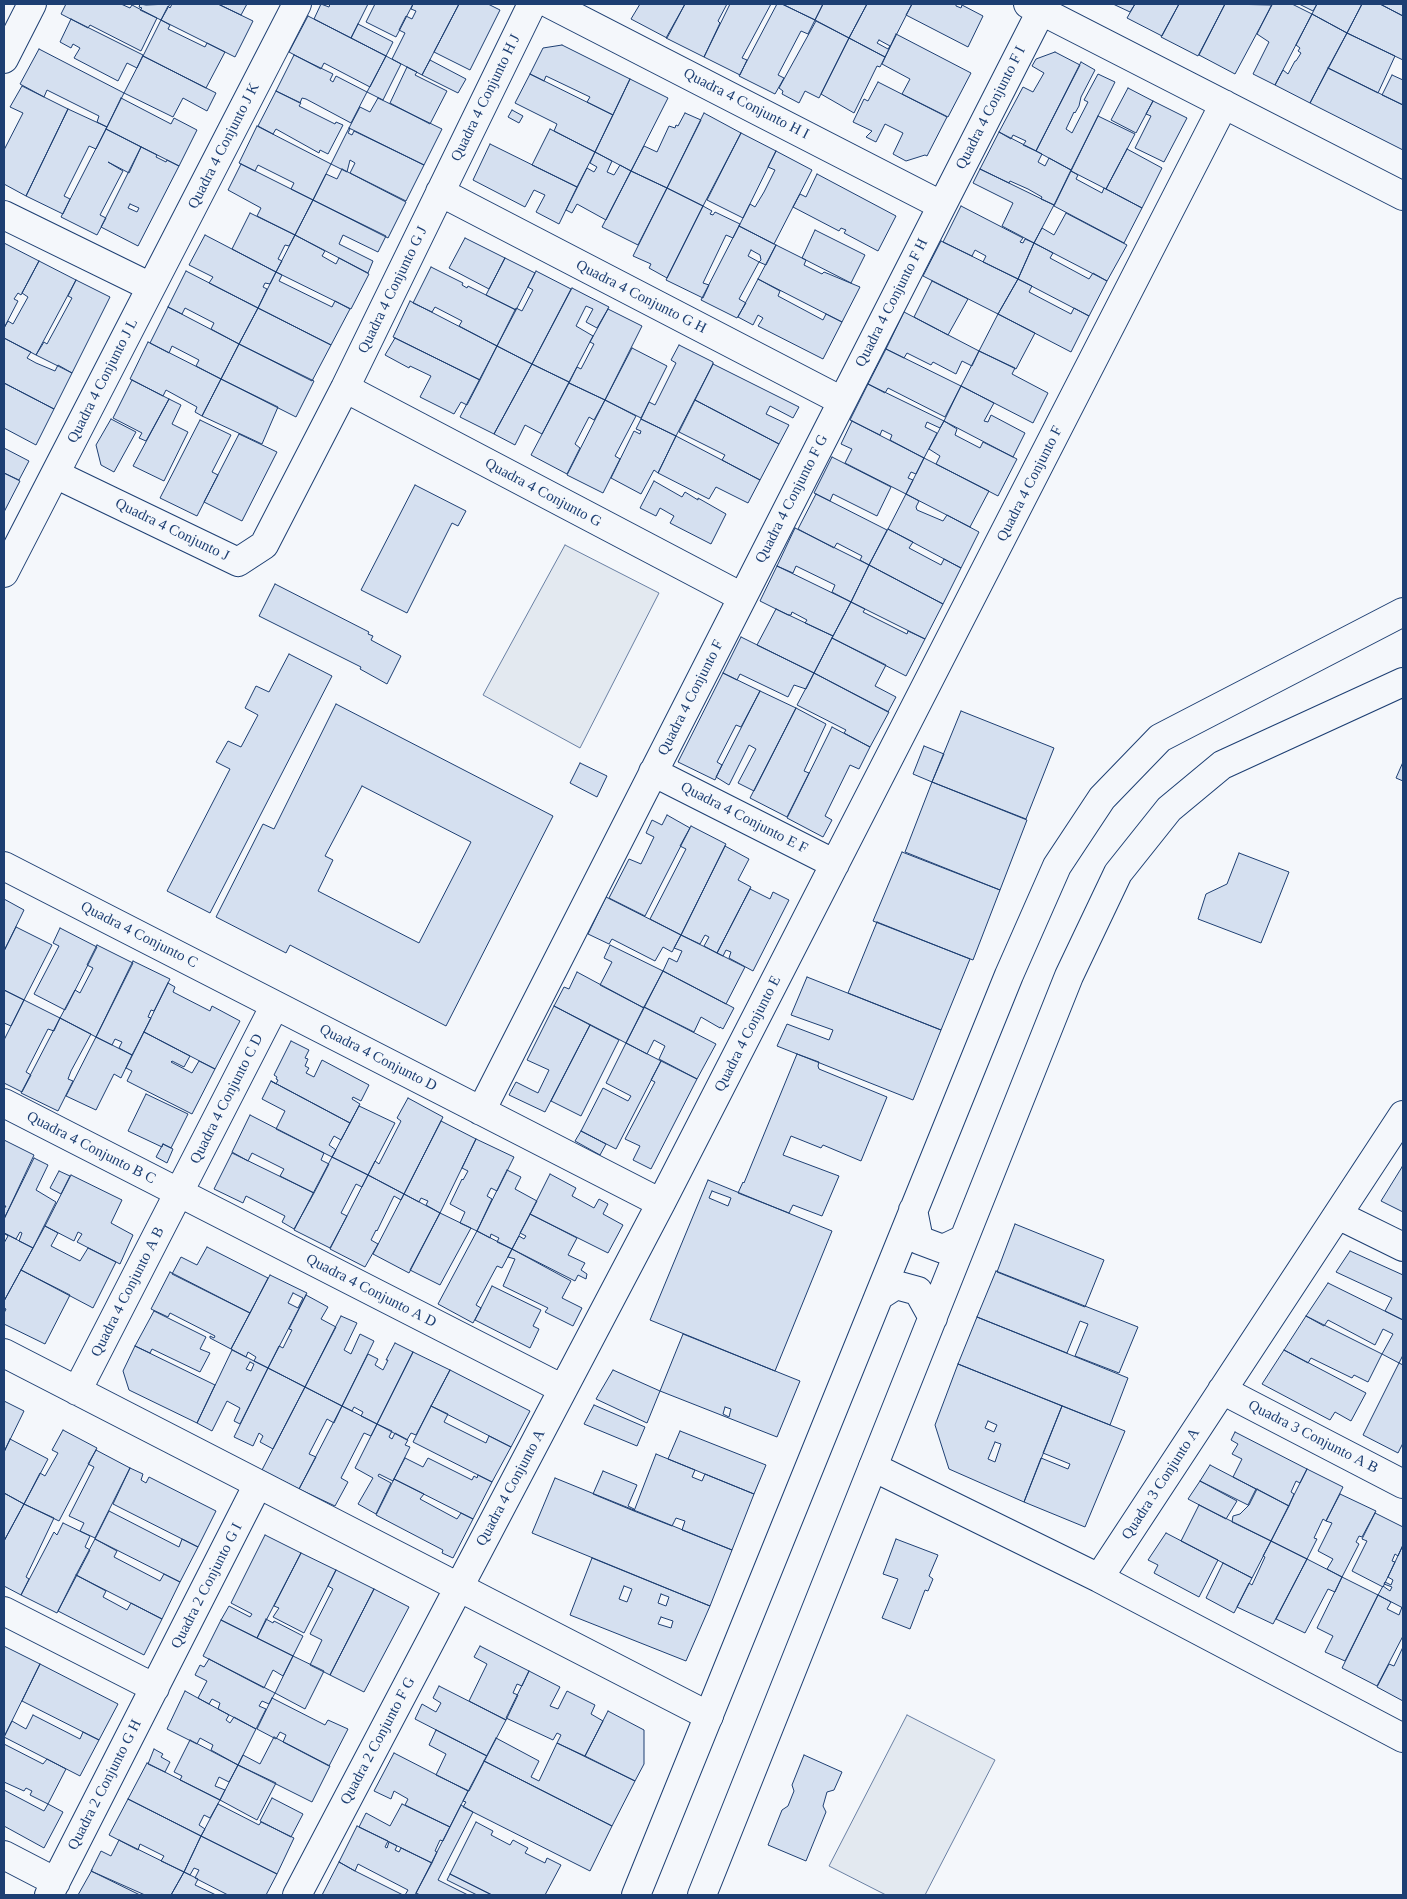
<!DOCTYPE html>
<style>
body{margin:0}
#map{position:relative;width:1407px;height:1899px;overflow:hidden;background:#f4f7fb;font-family:"Times New Roman",serif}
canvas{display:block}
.frame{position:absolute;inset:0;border:5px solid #1d3f73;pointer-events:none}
</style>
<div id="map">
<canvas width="1407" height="1899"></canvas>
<div class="frame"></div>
</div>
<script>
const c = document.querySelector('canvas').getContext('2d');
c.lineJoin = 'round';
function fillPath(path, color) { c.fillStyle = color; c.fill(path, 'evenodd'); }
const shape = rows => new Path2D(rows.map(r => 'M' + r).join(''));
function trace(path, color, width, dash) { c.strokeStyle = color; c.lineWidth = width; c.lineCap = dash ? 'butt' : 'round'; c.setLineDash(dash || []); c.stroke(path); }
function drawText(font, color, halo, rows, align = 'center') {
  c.font = font + ' "Times New Roman",serif'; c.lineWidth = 4; c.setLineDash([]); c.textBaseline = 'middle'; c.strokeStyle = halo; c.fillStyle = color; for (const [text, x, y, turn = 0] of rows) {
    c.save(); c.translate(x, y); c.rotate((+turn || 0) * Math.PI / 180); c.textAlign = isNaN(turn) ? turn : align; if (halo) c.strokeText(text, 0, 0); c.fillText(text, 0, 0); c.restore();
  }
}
const green = shape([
 [565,545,659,593,580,748,483,695,565,545],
 [907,1715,995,1760,925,1895,886,1895,829,1866,907,1715]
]);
fillPath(green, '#e3e9f0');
trace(green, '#687fa3', 1);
const building = shape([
 [66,4,121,4,130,8,132,5,157,18,141,51,90,25,88,28,61,14,66,4],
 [140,4,146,5,170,4,161,20,140,10,142,8,139,7,140,4],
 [172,4,218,4,253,21,235,57,161,20,168,6,170,8,172,4],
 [218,4,247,4,241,15,218,4],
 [321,4,329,7,330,4,368,4,351,38,314,19,321,4],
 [375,4,413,4,396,37,366,22,375,4],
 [413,4,459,4,422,75,392,59,405,33,399,30,406,16,412,19,416,11,411,9,413,4],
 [459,4,488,4,500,10,470,70,434,52,459,4],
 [640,4,685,4,667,38,631,19,640,4],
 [685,4,727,4,718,21,720,23,704,57,666,38,685,4],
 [730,4,771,4,742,58,747,60,740,75,704,57,730,4],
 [777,4,782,4,815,20,808,34,801,31,778,75,784,78,775,94,739,76,777,4],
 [782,4,823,4,815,20,782,4],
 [823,4,867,4,849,38,815,20,823,4],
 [867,4,912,4,885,57,849,38,867,4],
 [879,40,890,46,888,49,877,43,879,40],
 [912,4,956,4,956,6,961,8,962,5,983,16,968,47,906,15,912,4],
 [1113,4,1135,4,1130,12,1113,4],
 [1135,4,1179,4,1162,36,1127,18,1135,4],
 [1179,4,1225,4,1198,56,1161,37,1179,4],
 [1225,4,1272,5,1235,74,1199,55,1225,4],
 [1272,4,1292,4,1312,14,1275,85,1253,74,1269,42,1257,34,1272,4],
 [1299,4,1317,4,1313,11,1299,4],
 [1317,4,1362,4,1347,33,1312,14,1317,4],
 [1362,4,1380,4,1403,16,1403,60,1347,33,1362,4],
 [1380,4,1403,4,1403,16,1380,4],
 [1312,14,1347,33,1310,103,1275,85,1283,70,1288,74,1295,61,1296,61,1301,53,1298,51,1300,48,1296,45,1312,14],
 [308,16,386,56,370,87,324,63,321,69,289,52,308,16],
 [71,19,143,55,137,68,127,63,118,81,74,58,80,48,73,44,71,48,60,42,71,19],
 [161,20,170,25,168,29,205,47,207,43,225,52,206,88,143,56,161,20],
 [816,21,849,38,819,98,805,91,799,103,782,94,783,91,779,88,816,21],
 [358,24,393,42,386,56,351,38,358,24],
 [1347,33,1395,56,1378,93,1328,68,1347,33],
 [896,34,971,73,948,117,902,94,910,79,882,64,896,34],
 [849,38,885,57,880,67,877,66,854,113,821,94,849,38],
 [562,45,630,79,613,115,587,102,590,97,546,76,544,81,530,74,543,48,562,45],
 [39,49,124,93,107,127,97,122,99,116,47,90,44,97,20,84,39,49],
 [1055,52,1080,65,1036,151,1023,145,1026,141,1013,135,1011,139,999,132,1023,87,1033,92,1044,73,1032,66,1036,59,1055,52],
 [294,55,333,74,330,80,333,82,336,76,367,92,351,123,306,99,302,98,300,103,276,91,294,55],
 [143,56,216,93,207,111,183,98,173,117,124,93,143,56],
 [386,56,401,64,383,100,367,92,386,56],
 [430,60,466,79,458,93,422,75,430,60],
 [1081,62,1095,70,1081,97,1079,106,1075,113,1074,112,1066,129,1072,133,1088,102,1084,100,1098,74,1115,82,1071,170,1036,151,1081,62],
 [407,67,417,72,415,75,447,91,430,124,390,103,407,67],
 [1328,68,1403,105,1403,150,1310,103,1328,68],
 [530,74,613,115,595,152,554,131,557,124,515,103,530,74],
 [1392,75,1403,80,1403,105,1382,95,1392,75],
 [630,79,668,98,631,171,595,152,630,79],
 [878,82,947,117,927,156,925,155,906,161,893,154,903,133,885,124,876,142,866,137,872,131,853,122,864,99,868,101,878,82],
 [22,86,68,109,26,196,4,184,4,150,23,113,10,107,22,86],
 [1128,88,1153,101,1136,133,1111,120,1128,88],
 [276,91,301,103,299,106,335,124,336,122,343,125,328,154,320,150,319,153,276,129,273,134,258,126,276,91],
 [121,98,171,124,174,118,197,130,179,166,106,129,121,98],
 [378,98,442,129,424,165,349,128,360,107,370,112,378,98],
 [1153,101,1187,118,1164,162,1135,148,1151,116,1146,114,1153,101],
 [68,109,107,127,96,149,89,146,64,196,70,199,63,214,26,196,68,109],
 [512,110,523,116,519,123,508,117,512,110],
 [685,113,701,120,667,188,631,171,644,146,657,152,669,126,675,128,676,125,678,126,685,113],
 [704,113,741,133,703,206,667,188,704,113],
 [1098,116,1135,134,1106,189,1071,171,1098,116],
 [257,126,331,164,313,200,291,189,294,183,258,165,255,171,239,163,257,126],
 [349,128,350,129,348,133,352,135,354,131,424,165,406,201,350,173,355,163,350,160,347,172,331,164,349,128],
 [106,129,141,147,129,173,108,162,123,171,100,215,106,218,97,235,61,217,106,129],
 [550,129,595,152,577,187,532,165,550,129],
 [999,132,1042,154,1038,162,1045,166,1049,158,1071,170,1054,205,1041,199,1042,197,1028,189,1010,181,1009,183,980,169,999,132],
 [741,133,776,151,743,218,707,200,741,133],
 [490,144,577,187,559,224,536,212,545,195,534,190,525,207,473,180,490,144],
 [141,147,157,155,156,157,166,162,167,160,179,166,138,246,101,227,141,147],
 [130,204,139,208,137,212,128,208,130,204],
 [1127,149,1162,168,1142,208,1106,189,1127,149],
 [776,151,812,170,774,244,739,226,750,204,755,207,764,192,775,170,768,167,776,151],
 [595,152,612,161,607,172,614,175,620,165,631,171,606,220,577,204,572,213,566,210,587,168,594,172,597,167,590,163,595,152],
 [241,164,313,200,295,235,257,216,261,208,228,190,241,164],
 [342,169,406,202,388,238,313,200,326,174,337,179,342,169],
 [980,169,1054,205,1034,243,1002,226,1013,203,973,183,980,169],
 [631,171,667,188,638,245,602,227,631,171],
 [1071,171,1078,175,1076,179,1102,193,1104,188,1106,189,1142,208,1124,243,1054,206,1071,171],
 [817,174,896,216,878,251,844,233,846,230,841,228,839,231,793,207,800,194,806,197,817,174],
 [667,188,703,206,667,278,649,268,651,264,633,256,667,188],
 [313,200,386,236,378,252,343,235,339,244,373,261,368,273,295,235,313,200],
 [703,206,712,211,710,214,713,215,715,212,740,224,733,238,726,235,703,283,709,285,703,298,666,280,703,206],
 [961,206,1023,238,1020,242,1023,243,1025,239,1034,243,1018,279,983,262,986,256,975,250,972,256,943,242,961,206],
 [250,213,295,235,289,246,285,245,278,259,282,261,276,272,232,249,250,213],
 [1066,213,1127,245,1107,281,1034,243,1042,228,1054,235,1066,213],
 [739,226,776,245,766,265,759,262,739,299,746,303,737,318,701,300,739,226],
 [751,250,760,255,761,260,759,262,748,256,751,250],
 [815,230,865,255,851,283,802,258,815,230],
 [205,235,276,272,270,284,265,283,263,287,267,289,258,308,209,283,213,277,189,265,205,235],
 [295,235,325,251,322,256,336,264,339,258,369,274,351,309,276,272,295,235],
 [465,238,505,258,489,289,449,268,465,238],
 [941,241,1018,279,998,314,923,276,941,241],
 [4,243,39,261,21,295,18,293,14,299,18,301,4,328,4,243],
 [1034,243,1053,253,1050,258,1089,279,1093,273,1107,281,1089,316,1018,279,1034,243],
 [776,245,806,260,804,265,822,274,824,272,860,287,842,322,758,279,776,245],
 [505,258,535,273,516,310,486,295,505,258],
 [39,261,76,280,36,355,4,338,4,328,8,321,13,324,28,297,22,293,39,261],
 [431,267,463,283,462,285,467,288,468,286,516,310,497,346,459,326,462,321,435,307,432,312,413,303,431,267],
 [186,271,258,308,239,344,211,329,214,323,185,308,182,314,168,307,186,271],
 [536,271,571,289,532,364,497,346,516,308,522,311,533,290,528,287,536,271],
 [276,272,282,275,279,281,332,307,335,301,350,309,331,345,258,308,276,272],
 [758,279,780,291,778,296,823,320,826,314,842,322,823,359,758,326,763,318,758,315,753,325,738,317,758,279],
 [1018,279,1032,286,1029,292,1071,314,1074,308,1089,316,1071,352,998,314,1018,279],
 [76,280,110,297,72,373,36,355,44,342,47,344,72,298,68,296,76,280],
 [932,281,968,299,948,335,914,317,932,281],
 [572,288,609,307,597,328,586,322,593,309,586,306,576,326,593,336,569,382,532,364,572,288],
 [410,301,497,346,480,380,393,337,410,301],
 [168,307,239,344,221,379,196,366,199,360,172,346,169,353,150,343,168,307],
 [258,308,331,345,312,381,239,344,258,308],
 [608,309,642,326,605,400,569,383,577,367,581,369,594,344,590,342,608,309],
 [904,312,979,351,972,366,962,361,956,374,933,362,931,365,907,353,904,358,886,349,904,312],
 [998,314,1035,333,1016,369,979,351,998,314],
 [4,338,31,352,27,358,36,363,55,371,58,365,72,373,54,409,4,383,4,338],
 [395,338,480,380,467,405,461,402,454,414,420,397,431,376,410,366,409,368,385,355,395,338],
 [148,342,221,379,202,416,195,412,197,407,166,390,163,396,130,379,148,342],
 [239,344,314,381,296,417,221,379,239,344],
 [679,345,713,362,713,364,676,436,641,419,649,402,655,405,676,363,671,360,679,345],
 [497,346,532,364,494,434,460,417,497,346],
 [632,348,667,366,641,418,605,400,632,348],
 [886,349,961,386,945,417,888,388,885,393,868,384,886,349],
 [979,351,1015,368,1012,374,1048,393,1033,423,961,386,979,351],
 [532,364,569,382,542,434,525,425,515,445,494,434,532,364],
 [713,364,799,407,793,418,770,406,766,414,789,425,779,444,695,400,713,364],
 [221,379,278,407,262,444,202,416,221,379],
 [132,380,169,399,146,441,139,438,142,433,113,418,132,380],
 [4,383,54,409,36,445,4,428,4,383],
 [569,383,605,400,594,420,589,417,575,444,580,448,567,474,531,455,569,383],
 [868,384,944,421,940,428,927,422,925,427,937,433,924,458,890,440,892,435,882,430,880,435,850,420,868,384],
 [961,386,994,403,984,421,988,422,991,415,1025,433,1013,457,944,421,961,386],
 [169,399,181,405,172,424,188,432,164,481,133,466,169,399],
 [605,400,636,416,615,456,620,459,603,493,567,475,605,400],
 [695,400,779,444,760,480,722,460,725,455,679,432,695,400],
 [111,419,136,432,114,472,101,465,96,445,111,419],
 [641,419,676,436,658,473,654,470,641,494,611,478,634,431,640,434,641,431,636,429,641,419],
 [200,420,231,435,212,472,218,475,197,516,160,498,200,420],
 [852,421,924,458,916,474,911,472,908,478,913,480,906,494,845,463,852,449,841,444,852,421],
 [944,421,957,429,955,435,980,448,983,442,1017,459,998,496,936,464,940,456,929,449,944,421],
 [239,434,277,452,242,521,204,502,239,434],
 [676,436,760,480,748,503,716,487,709,499,658,473,676,436],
 [4,448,29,461,19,480,4,473,4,448],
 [832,457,891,487,877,516,833,494,830,501,814,493,832,457],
 [924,458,989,491,970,527,906,494,924,458],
 [4,473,20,481,4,512,4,473],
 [654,481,682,497,685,492,698,500,698,498,726,514,711,544,670,523,674,516,660,508,656,516,640,508,654,481],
 [415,485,466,511,458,526,452,523,407,613,361,590,415,485],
 [816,494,887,530,869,565,860,560,862,556,837,543,834,548,798,529,816,494],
 [906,494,919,501,916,507,917,510,943,521,947,515,979,532,961,568,888,529,906,494],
 [795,528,869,565,851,602,832,592,835,585,796,566,793,573,777,566,795,528],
 [888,529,913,542,909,548,941,565,944,559,961,568,943,604,869,565,888,529],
 [869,565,943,604,925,639,851,602,869,565],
 [777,566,851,602,833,636,805,623,807,620,792,612,791,615,788,615,760,601,777,566],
 [275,584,369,632,368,634,373,636,371,640,401,656,387,684,360,669,361,667,259,616,275,584],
 [851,602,865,609,863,612,907,634,908,631,925,639,906,676,832,638,851,602],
 [776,609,833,636,814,673,757,645,776,609],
 [741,637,814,673,806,689,794,685,788,697,740,674,737,680,723,673,741,637],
 [832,638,886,665,875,686,896,697,888,712,814,673,832,638],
 [289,654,332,676,210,913,167,891,230,769,216,762,228,741,241,747,258,715,245,708,256,686,269,692,289,654],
 [723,673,760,691,741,727,736,725,717,762,722,765,715,780,678,762,723,673],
 [814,673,889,712,870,747,844,733,846,730,797,705,814,673],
 [760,691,796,708,754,791,738,783,756,749,749,745,729,785,716,777,760,691],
 [336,704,553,816,446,1026,290,945,286,953,216,917,263,824,274,829,336,704],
 [362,786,471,842,419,943,318,891,333,860,325,856,362,786],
 [796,708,826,724,804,771,809,773,787,817,750,798,796,708],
 [961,711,1054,748,1026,819,932,782,961,711],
 [832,727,870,747,859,769,850,765,825,816,832,820,823,837,787,818,832,727],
 [924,746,944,754,932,782,913,774,924,746],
 [1403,762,1403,781,1396,778,1403,762],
 [580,763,607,776,597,797,570,783,580,763],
 [932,782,1027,820,1000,890,905,852,932,782],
 [667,815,690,828,645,916,609,898,629,859,641,864,654,837,646,833,652,820,662,825,667,815],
 [691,826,726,844,681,935,650,919,686,849,680,846,691,826],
 [725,846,749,859,738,880,751,887,717,953,704,946,709,937,705,935,700,944,681,935,725,846],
 [902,852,1000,890,973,960,873,921,902,852],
 [1239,853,1289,872,1261,943,1198,919,1206,894,1227,884,1239,853],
 [750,889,770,899,773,892,789,900,753,971,729,958,731,952,726,950,723,956,717,953,750,889],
 [606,897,681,935,672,952,663,947,655,961,612,939,609,944,588,934,606,897],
 [4,899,24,910,4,951,4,899],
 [877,922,970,959,941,1030,848,993,877,922],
 [16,927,52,945,24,1000,4,990,4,951,16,927],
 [60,928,97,947,65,1010,34,994,59,946,53,943,60,928],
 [681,935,745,967,726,1004,663,971,669,958,677,962,682,951,674,948,681,935],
 [97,945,133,963,96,1037,60,1018,75,990,80,993,93,968,87,965,97,945],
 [610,945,663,971,644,1008,600,985,612,962,604,958,610,945],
 [133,961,170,979,154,1011,151,1010,148,1017,151,1018,132,1055,119,1048,122,1042,115,1039,112,1045,96,1037,133,961],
 [663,971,734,1008,723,1029,720,1027,720,1028,701,1017,694,1032,644,1007,663,971],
 [577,972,644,1008,626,1043,554,1006,564,987,569,989,577,972],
 [807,977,941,1030,913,1100,777,1046,787,1024,829,1040,833,1030,791,1015,807,977],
 [168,983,175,987,173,992,210,1011,212,1006,240,1021,215,1069,144,1032,168,983],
 [4,990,24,1000,11,1026,4,1023,4,1024,4,990],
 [24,1000,60,1018,54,1031,48,1029,26,1072,31,1075,22,1092,4,1083,4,1040,24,1000],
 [554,1006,590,1025,545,1112,509,1095,516,1082,538,1093,549,1070,527,1060,554,1006],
 [644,1007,716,1044,697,1079,659,1059,665,1046,654,1040,647,1054,626,1043,644,1007],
 [60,1018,91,1034,71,1071,68,1079,73,1081,58,1111,21,1093,60,1018],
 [590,1025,619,1040,581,1116,551,1101,590,1025],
 [144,1032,190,1056,184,1067,172,1061,171,1062,192,1073,199,1061,215,1069,192,1114,127,1081,132,1071,126,1068,144,1032],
 [96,1037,132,1055,121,1078,114,1074,96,1110,66,1096,96,1037],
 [291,1041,309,1050,305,1058,308,1059,305,1066,309,1068,306,1073,314,1077,322,1060,369,1085,361,1101,353,1097,352,1099,360,1104,350,1123,271,1081,276,1084,278,1080,276,1079,277,1077,274,1075,291,1041],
 [626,1043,661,1061,616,1149,581,1131,603,1088,628,1101,631,1096,606,1083,626,1043],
 [797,1054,819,1062,818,1066,819,1069,887,1097,861,1161,823,1145,821,1148,791,1136,783,1155,839,1176,822,1216,793,1205,789,1213,738,1193,743,1182,744,1183,797,1054],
 [661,1061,697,1079,651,1169,633,1160,640,1146,625,1139,655,1082,651,1080,661,1061],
 [271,1081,350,1123,341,1140,334,1136,329,1145,336,1150,332,1157,276,1129,285,1111,262,1099,271,1081],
 [146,1094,188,1114,171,1148,163,1144,162,1147,128,1131,146,1094],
 [408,1098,443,1117,404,1194,368,1175,375,1161,379,1164,401,1121,397,1118,408,1098],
 [359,1106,395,1123,368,1175,332,1157,359,1106],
 [250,1115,324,1153,321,1160,329,1164,314,1193,280,1176,284,1169,252,1153,248,1161,232,1152,250,1115],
 [441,1121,476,1139,440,1213,426,1205,428,1201,421,1198,419,1202,404,1194,441,1121],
 [581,1131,606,1144,600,1155,575,1141,581,1131],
 [476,1139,514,1157,497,1191,491,1188,487,1196,492,1199,477,1231,460,1223,465,1212,450,1204,462,1179,463,1180,468,1171,462,1168,476,1139],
 [4,1140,34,1155,4,1219,4,1209,6,1206,4,1206,4,1140],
 [163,1144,173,1149,167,1163,156,1157,163,1144],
 [232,1153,314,1193,294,1229,282,1222,285,1216,246,1196,243,1203,214,1189,232,1153],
 [332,1157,368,1175,362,1187,356,1184,341,1213,347,1216,330,1248,294,1230,332,1157],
 [34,1158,48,1165,36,1190,56,1202,33,1248,19,1241,22,1233,20,1232,16,1239,4,1233,4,1219,34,1158],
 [1402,1167,1403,1168,1403,1212,1381,1201,1402,1167],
 [507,1170,521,1177,515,1189,537,1201,512,1249,497,1242,499,1238,491,1234,490,1238,477,1231,507,1170],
 [59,1171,70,1176,61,1194,50,1188,59,1171],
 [550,1174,576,1188,572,1196,594,1208,599,1199,608,1204,603,1214,623,1225,608,1253,530,1214,550,1174],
 [71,1175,122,1200,111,1223,133,1235,120,1264,77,1242,82,1234,78,1232,74,1241,45,1226,71,1175],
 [368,1175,404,1194,401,1200,394,1196,377,1231,376,1230,371,1240,378,1244,365,1267,330,1249,368,1175],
 [708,1180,832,1231,775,1371,650,1320,708,1180],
 [712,1191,731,1198,728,1206,709,1198,712,1191],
 [404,1194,440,1213,409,1273,373,1254,404,1194],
 [440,1213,471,1228,440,1285,410,1270,440,1213],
 [530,1214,577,1238,568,1255,585,1263,581,1270,587,1274,586,1279,578,1275,575,1281,512,1249,519,1236,524,1239,526,1236,520,1233,530,1214],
 [1015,1224,1104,1260,1085,1307,997,1272,1015,1224],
 [45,1226,58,1233,51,1246,80,1261,88,1248,116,1262,93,1308,21,1270,45,1226],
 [477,1231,512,1249,502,1268,497,1266,476,1305,481,1308,473,1323,438,1304,477,1231],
 [4,1233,33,1248,4,1301,4,1243,8,1236,4,1233],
 [207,1247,268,1278,250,1313,172,1274,181,1257,197,1265,207,1247],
 [512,1249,571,1281,562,1298,582,1308,573,1326,545,1312,548,1308,503,1286,515,1259,508,1257,512,1249],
 [1350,1251,1403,1275,1403,1320,1385,1311,1392,1298,1336,1272,1350,1251],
 [21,1270,70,1295,45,1344,4,1324,4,1313,6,1309,4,1308,4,1301,21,1270],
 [996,1271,1138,1327,1119,1373,1075,1356,1088,1324,1080,1321,1067,1353,977,1317,996,1271],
 [170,1272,250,1313,231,1349,210,1338,210,1336,214,1338,215,1336,170,1313,168,1317,151,1309,170,1272],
 [270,1275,307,1293,268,1368,254,1361,256,1357,248,1352,246,1357,231,1349,270,1275],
 [293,1293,303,1298,298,1308,288,1303,293,1293],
 [1328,1283,1403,1320,1403,1355,1399,1363,1382,1354,1393,1334,1383,1329,1375,1345,1328,1320,1324,1326,1306,1316,1328,1283],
 [492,1286,541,1310,533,1326,539,1329,530,1348,475,1320,492,1286],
 [306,1295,328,1307,321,1319,336,1327,305,1387,268,1368,279,1346,283,1348,292,1330,289,1329,306,1295],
 [154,1311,206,1337,200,1349,210,1353,200,1372,152,1349,150,1353,135,1346,154,1311],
 [341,1316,357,1323,344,1350,351,1354,360,1334,374,1341,342,1406,305,1387,341,1316],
 [1306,1316,1382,1354,1368,1382,1354,1375,1352,1378,1311,1358,1308,1363,1284,1350,1306,1316],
 [977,1317,1128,1378,1110,1425,958,1364,977,1317],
 [683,1334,800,1381,777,1437,660,1391,683,1334],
 [725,1407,731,1409,729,1417,723,1414,725,1407],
 [395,1343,413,1352,377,1424,361,1416,363,1412,354,1407,352,1411,342,1406,368,1354,378,1359,375,1365,383,1370,388,1360,386,1360,395,1343],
 [135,1346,215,1385,197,1423,129,1390,123,1371,135,1346],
 [232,1350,268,1368,240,1424,234,1421,240,1408,227,1401,212,1431,197,1423,232,1350],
 [250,1362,254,1364,251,1371,246,1369,250,1362],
 [1284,1350,1366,1393,1351,1421,1335,1412,1330,1420,1262,1384,1284,1350],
 [413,1352,450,1370,416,1435,411,1433,407,1440,377,1424,413,1352],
 [1399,1363,1403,1365,1403,1443,1398,1453,1363,1435,1399,1363],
 [958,1364,1062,1406,1024,1502,949,1469,935,1425,958,1364],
 [988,1421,997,1425,994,1432,985,1428,988,1421],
 [995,1442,1001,1444,995,1462,988,1459,995,1442],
 [268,1368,305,1387,273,1449,260,1442,263,1436,259,1433,253,1446,234,1437,268,1368],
 [450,1370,530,1411,511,1447,431,1406,450,1370],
 [613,1370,660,1391,647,1423,596,1399,613,1370],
 [305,1387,342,1406,334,1423,327,1419,309,1454,316,1457,299,1489,262,1470,305,1387],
 [4,1401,24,1411,4,1452,4,1401],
 [594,1405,645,1427,637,1446,584,1424,594,1405],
 [342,1406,377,1424,371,1436,364,1433,341,1478,348,1482,335,1506,299,1489,342,1406],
 [431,1406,448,1414,444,1422,486,1443,489,1436,511,1447,492,1482,413,1442,431,1406],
 [1062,1406,1125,1431,1085,1527,1024,1502,1041,1458,1068,1469,1070,1464,1043,1453,1062,1406],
 [377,1424,392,1431,389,1437,392,1439,395,1433,408,1440,405,1445,410,1447,393,1481,379,1474,378,1476,391,1483,376,1514,358,1504,373,1478,355,1468,377,1424],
 [63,1430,97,1448,59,1521,24,1504,40,1473,45,1476,58,1453,52,1450,63,1430],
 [680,1431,766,1465,754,1494,668,1459,680,1431],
 [1235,1432,1307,1469,1300,1483,1296,1481,1291,1492,1294,1494,1289,1506,1233,1477,1242,1459,1232,1454,1238,1444,1231,1440,1235,1432],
 [10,1439,48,1459,24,1504,4,1493,4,1452,10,1439],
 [96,1450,130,1468,95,1538,80,1531,84,1523,69,1516,94,1467,88,1464,96,1450],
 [656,1454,695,1470,692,1477,702,1481,705,1474,754,1494,732,1550,682,1530,685,1521,676,1518,672,1526,634,1511,656,1454],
 [405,1458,423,1467,428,1458,472,1480,474,1476,477,1478,478,1475,492,1482,473,1519,394,1479,405,1458],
 [1210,1465,1256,1489,1248,1505,1200,1481,1210,1465],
 [130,1468,143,1474,141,1480,146,1483,149,1477,216,1511,198,1547,113,1504,130,1468],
 [1307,1469,1343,1487,1326,1521,1323,1519,1314,1538,1317,1539,1307,1559,1271,1541,1307,1469],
 [603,1471,637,1485,628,1506,634,1509,634,1511,593,1494,603,1471],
 [555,1478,732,1550,710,1606,532,1533,555,1478],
 [394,1479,424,1494,420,1499,457,1519,461,1513,473,1519,453,1558,442,1553,443,1550,376,1515,394,1479],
 [1200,1481,1237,1501,1226,1519,1188,1499,1200,1481],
 [1257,1489,1289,1506,1271,1541,1232,1522,1233,1516,1240,1514,1249,1505,1257,1489],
 [4,1493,24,1504,4,1541,4,1493],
 [1340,1494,1376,1511,1362,1537,1359,1536,1356,1542,1359,1544,1342,1577,1327,1569,1333,1559,1318,1551,1332,1523,1326,1521,1340,1494],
 [24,1504,54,1518,26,1577,29,1579,21,1595,4,1586,4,1541,24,1504],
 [1199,1505,1271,1541,1252,1578,1181,1541,1199,1505],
 [109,1511,179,1547,182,1539,198,1547,180,1582,95,1539,109,1511],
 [1375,1513,1403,1527,1403,1545,1398,1556,1395,1554,1392,1561,1395,1562,1383,1587,1352,1571,1367,1541,1362,1539,1375,1513],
 [63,1523,90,1536,85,1547,90,1550,57,1613,21,1595,54,1532,57,1535,63,1523],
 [1166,1533,1218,1560,1199,1597,1154,1573,1158,1565,1148,1560,1166,1533],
 [265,1535,301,1553,257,1638,221,1620,229,1606,250,1617,252,1614,231,1603,265,1535],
 [95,1539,117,1551,114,1557,160,1581,164,1574,180,1582,162,1619,76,1575,95,1539],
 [896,1539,938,1555,929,1576,933,1579,928,1591,925,1590,910,1629,882,1618,898,1579,883,1574,896,1539],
 [1271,1541,1307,1559,1273,1624,1237,1607,1249,1583,1252,1585,1265,1557,1263,1556,1271,1541],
 [1403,1545,1403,1608,1378,1595,1383,1586,1390,1591,1392,1587,1384,1584,1385,1582,1391,1585,1393,1580,1388,1577,1403,1545],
 [301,1553,336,1570,304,1633,273,1617,279,1608,274,1606,301,1553],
 [592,1558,710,1606,686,1661,570,1615,592,1558],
 [624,1586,632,1589,627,1602,619,1599,624,1586],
 [661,1594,669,1597,666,1606,658,1603,661,1594],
 [661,1617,673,1621,671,1628,658,1624,661,1617],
 [1307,1559,1342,1577,1335,1592,1328,1589,1305,1633,1276,1619,1307,1559],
 [1223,1563,1252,1578,1234,1613,1206,1598,1223,1563],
 [336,1570,374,1589,330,1675,310,1665,322,1640,310,1634,333,1589,328,1586,336,1570],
 [76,1575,106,1591,103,1597,127,1610,131,1603,162,1619,144,1655,58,1611,76,1575],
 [1342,1577,1378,1595,1345,1661,1325,1652,1333,1636,1317,1628,1342,1577],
 [374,1589,409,1607,364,1692,330,1675,374,1589],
 [1378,1595,1391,1602,1387,1609,1399,1615,1402,1607,1403,1608,1403,1636,1377,1686,1342,1668,1378,1595],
 [266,1619,273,1623,274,1621,303,1636,293,1656,257,1638,266,1619],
 [221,1620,293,1656,283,1676,273,1670,264,1688,203,1656,221,1620],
 [4,1646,40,1664,4,1737,4,1646],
 [480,1646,529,1671,522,1686,517,1684,513,1693,518,1695,506,1720,469,1701,487,1664,474,1657,480,1646],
 [1403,1647,1403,1701,1377,1687,1389,1664,1394,1666,1403,1647],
 [293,1656,324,1671,305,1709,275,1693,293,1656],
 [209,1659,275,1693,269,1704,262,1701,259,1706,266,1709,256,1729,218,1709,220,1703,212,1699,209,1704,198,1698,207,1681,195,1675,200,1665,204,1667,209,1659],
 [40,1664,118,1704,99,1740,22,1701,40,1664],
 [529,1671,560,1687,550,1706,558,1709,567,1691,595,1705,591,1714,603,1721,585,1756,557,1743,561,1735,557,1733,553,1740,506,1718,529,1671],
 [439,1686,506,1720,487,1756,415,1719,422,1704,436,1712,441,1703,433,1698,439,1686],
 [185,1691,229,1715,226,1720,230,1723,234,1717,256,1729,238,1765,211,1750,213,1745,200,1738,197,1744,167,1729,185,1691],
 [272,1698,325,1725,328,1720,348,1729,329,1766,283,1742,286,1735,280,1732,276,1739,257,1729,272,1698],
 [608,1711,644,1730,644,1764,635,1781,585,1756,608,1711],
 [33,1715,80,1739,83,1732,99,1740,80,1776,4,1737,12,1721,26,1729,33,1715],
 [436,1730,487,1756,469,1791,436,1775,446,1754,429,1745,436,1730],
 [274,1737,330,1766,312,1802,238,1765,243,1755,260,1764,274,1737],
 [496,1738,539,1761,531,1777,539,1781,557,1743,635,1781,612,1826,484,1761,496,1738],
 [190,1740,238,1765,229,1782,219,1777,215,1786,225,1790,220,1800,180,1780,182,1776,174,1772,190,1740],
 [4,1744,43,1764,47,1759,66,1769,48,1804,30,1795,32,1791,26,1788,24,1791,4,1782,4,1744],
 [154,1749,163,1754,161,1757,170,1762,165,1772,148,1764,154,1749],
 [394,1753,468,1791,450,1827,405,1805,408,1799,394,1791,391,1799,374,1791,394,1753],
 [804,1755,842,1772,834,1790,827,1792,823,1806,826,1812,806,1861,768,1845,782,1810,788,1806,794,1791,792,1785,804,1755],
 [484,1761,612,1826,590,1871,463,1807,466,1802,463,1801,484,1761],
 [147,1763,220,1800,210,1818,204,1815,199,1825,205,1829,201,1836,128,1799,147,1763],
 [238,1765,276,1783,257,1820,220,1800,238,1765],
 [4,1790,44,1811,48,1804,63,1812,44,1848,4,1826,4,1790],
 [272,1798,303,1814,291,1837,260,1821,272,1798],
 [128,1799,201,1836,184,1872,161,1861,164,1856,140,1844,138,1850,109,1835,128,1799],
 [218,1804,259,1825,261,1822,294,1838,277,1874,201,1836,218,1804],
 [402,1804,450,1827,443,1841,440,1840,435,1851,437,1852,432,1863,359,1827,366,1813,390,1826,402,1804],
 [461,1805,473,1812,438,1880,468,1895,420,1895,416,1893,461,1805],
 [476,1822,493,1831,491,1835,510,1845,513,1840,528,1848,525,1853,545,1863,547,1858,561,1865,545,1895,492,1895,450,1874,476,1822],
 [357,1826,388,1841,385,1847,387,1848,389,1842,397,1846,395,1850,399,1852,401,1848,432,1863,415,1895,405,1895,408,1890,358,1864,355,1871,339,1862,357,1826],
 [201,1836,277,1874,266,1895,228,1895,195,1878,199,1870,194,1868,190,1875,184,1872,201,1836],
 [119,1840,184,1872,171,1895,145,1895,91,1871,101,1851,111,1856,119,1840],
 [339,1862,355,1871,403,1895,322,1895,339,1862],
 [92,1870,91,1871,140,1895,78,1895,92,1870],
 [184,1872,198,1879,195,1885,216,1895,171,1895,184,1872],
 [450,1874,492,1895,477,1895,447,1880,450,1874]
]);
fillPath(building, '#d5e0f0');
trace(building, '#1d3f73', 1);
const street = shape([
 [550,4,941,205],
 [1028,4,1403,196],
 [4,59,32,4],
 [440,192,842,401],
 [4,215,151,287],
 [345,388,742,597],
 [55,474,238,562,264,545,345,388,532,4],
 [4,573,297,4],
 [653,772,835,864],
 [4,866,661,1203],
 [4,1103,563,1389],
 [481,1111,1041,11],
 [1338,1215,1403,1247],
 [4,1353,709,1716],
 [1222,1390,1403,1484],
 [77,1391,275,1005],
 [873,1467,1099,1578,1403,1738],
 [1099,1578,1403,1115],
 [4,1611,155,1688],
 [4,1855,56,1882],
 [49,1895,258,1484],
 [297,1895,661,1203,1224,104]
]);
const secondary = shape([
 [913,1210,919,1240,943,1249,964,1239],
 [879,1296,896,1285,918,1291,933,1318],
 [636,1895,1009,975,1057,866,1102,798,1160,738,1403,612],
 [702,1895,1069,976,1118,873,1169,809,1222,765,1403,682]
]);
trace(street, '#1d3f73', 30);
trace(secondary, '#1d3f73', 30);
trace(street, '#f4f7fb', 28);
trace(secondary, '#f4f7fb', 28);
drawText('15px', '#1d3f73', '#f4f7fb', [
 ["Quadra 4 Conjunto H J",486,98,-64],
 ["Quadra 4 Conjunto H I",746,104,27],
 ["Quadra 4 Conjunto F I",991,108,-63],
 ["Quadra 4 Conjunto J K",224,146,-63],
 ["Quadra 4 Conjunto G J",393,290,-64],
 ["Quadra 4 Conjunto G H",641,297,27],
 ["Quadra 4 Conjunto F H",892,303,-63],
 ["Quadra 4 Conjunto J L",103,381,-63],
 ["Quadra 4 Conjunto F",1030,484,-63],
 ["Quadra 4 Conjunto G",543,493,28],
 ["Quadra 4 Conjunto F G",792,499,-63],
 ["Quadra 4 Conjunto J",172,530,26],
 ["Quadra 4 Conjunto F",691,698,-63],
 ["Quadra 4 Conjunto E F",744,818,27],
 ["Quadra 4 Conjunto C",139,935,27],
 ["Quadra 4 Conjunto E",748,1034,-63],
 ["Quadra 4 Conjunto D",378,1058,27],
 ["Quadra 4 Conjunto C D",227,1099,-63],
 ["Quadra 4 Conjunto B C",91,1148,27],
 ["Quadra 4 Conjunto A D",371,1291,27],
 ["Quadra 4 Conjunto A B",128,1292,-63],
 ["Quadra 3 Conjunto A B",1313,1437,27],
 ["Quadra 3 Conjunto A",1161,1484,-57],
 ["Quadra 4 Conjunto A",511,1488,-62],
 ["Quadra 2 Conjunto G I",207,1586,-63],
 ["Quadra 2 Conjunto F G",378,1741,-62],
 ["Quadra 2 Conjunto G H",105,1785,-63]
]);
</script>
